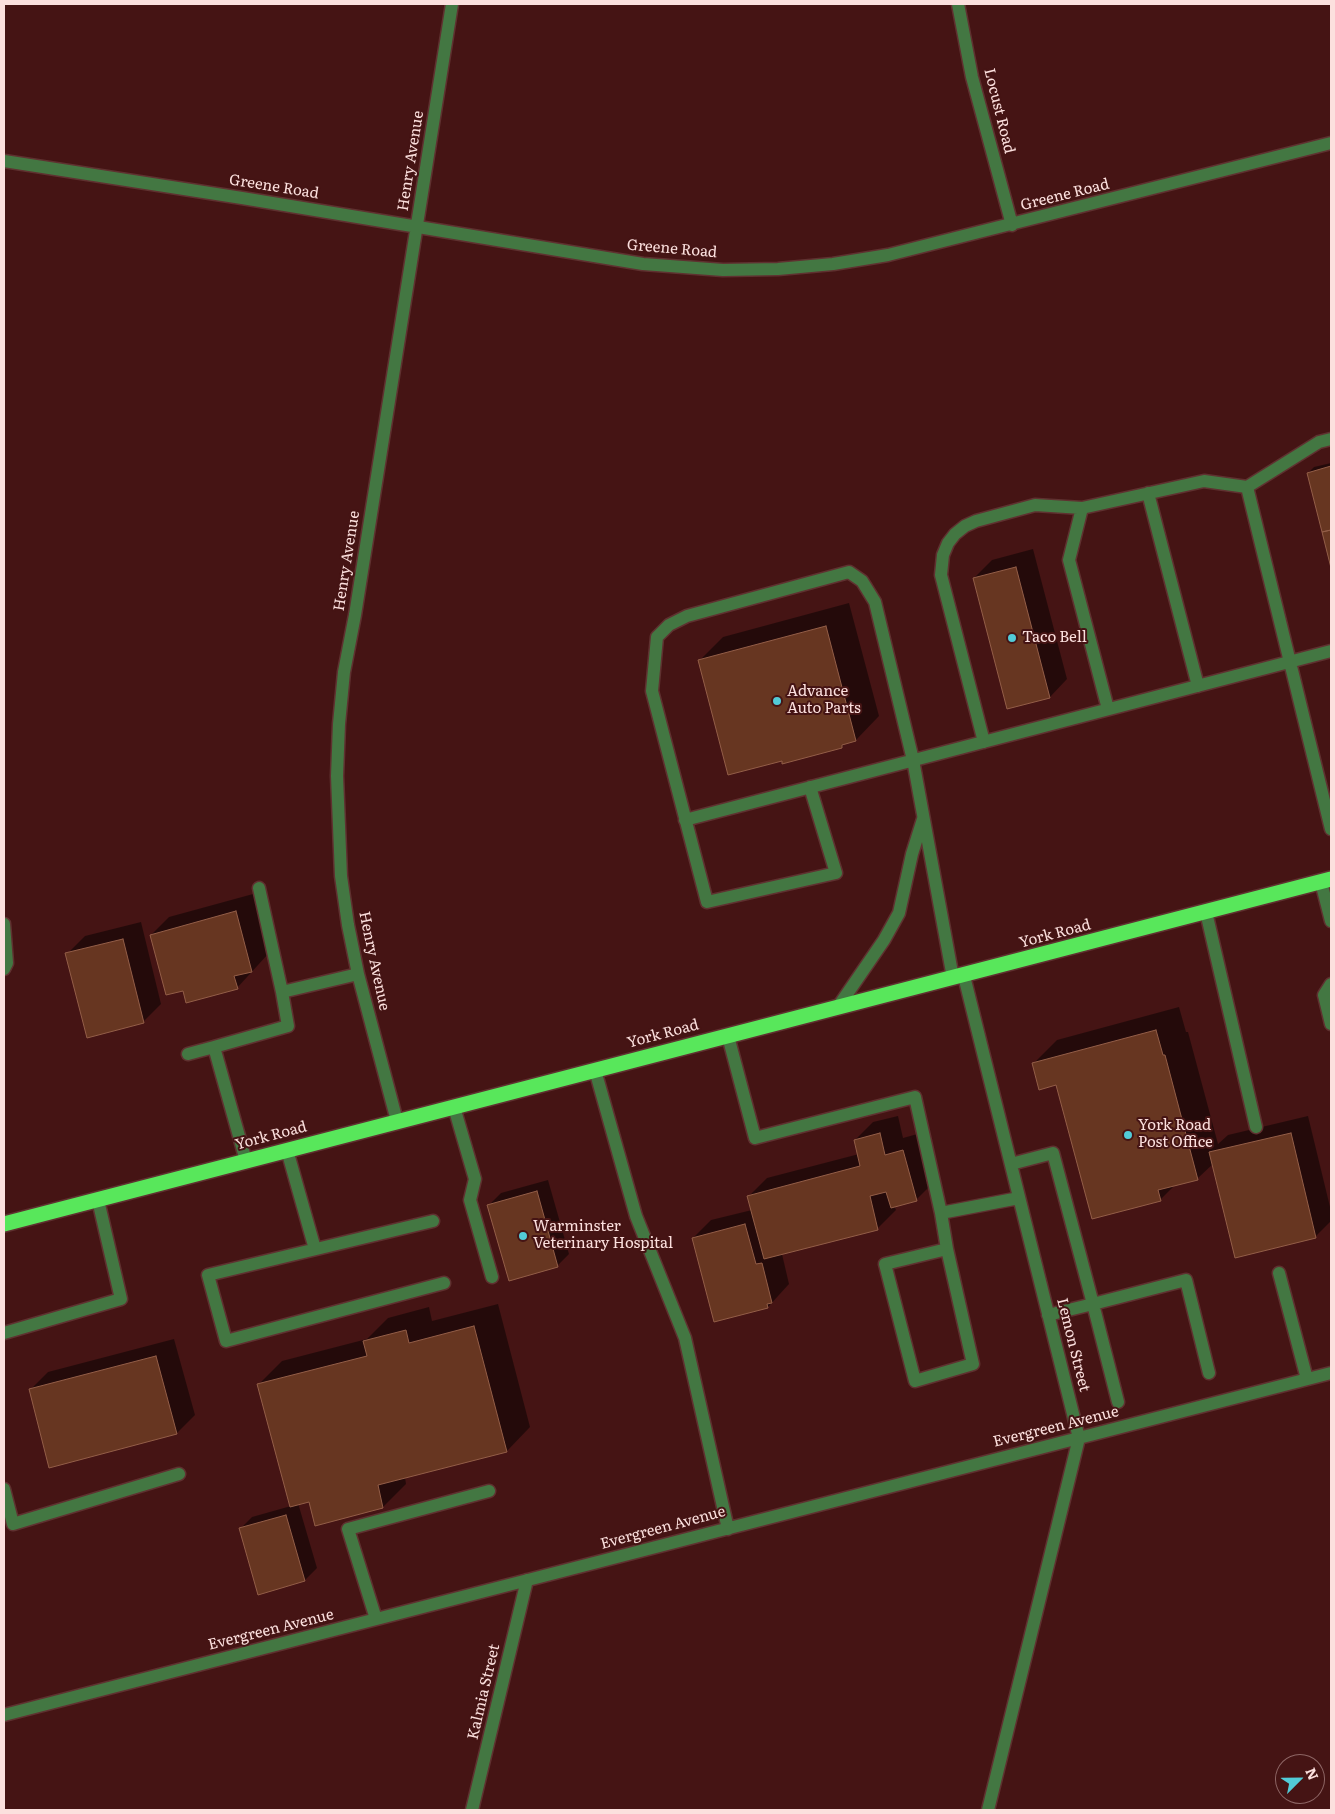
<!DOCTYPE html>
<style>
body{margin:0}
#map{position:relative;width:1335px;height:1814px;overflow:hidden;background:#451414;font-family:Literata,serif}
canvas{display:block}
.frame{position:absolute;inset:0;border:5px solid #fce0de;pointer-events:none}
.north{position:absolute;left:1275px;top:1754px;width:50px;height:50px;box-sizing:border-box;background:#451414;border:1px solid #8e6665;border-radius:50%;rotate:67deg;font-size:14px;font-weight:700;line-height:20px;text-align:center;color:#fce0de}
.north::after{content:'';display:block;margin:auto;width:18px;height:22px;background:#52cbd7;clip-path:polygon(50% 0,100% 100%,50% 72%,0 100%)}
</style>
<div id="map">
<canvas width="1335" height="1814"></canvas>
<div class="frame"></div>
<div class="north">N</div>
</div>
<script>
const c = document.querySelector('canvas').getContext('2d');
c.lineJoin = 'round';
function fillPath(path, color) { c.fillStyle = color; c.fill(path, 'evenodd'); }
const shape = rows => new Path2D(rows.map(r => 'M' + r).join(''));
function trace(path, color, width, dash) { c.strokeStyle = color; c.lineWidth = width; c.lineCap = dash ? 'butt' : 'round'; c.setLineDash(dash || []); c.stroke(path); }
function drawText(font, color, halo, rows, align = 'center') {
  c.font = font + ' Literata,serif'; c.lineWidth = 4; c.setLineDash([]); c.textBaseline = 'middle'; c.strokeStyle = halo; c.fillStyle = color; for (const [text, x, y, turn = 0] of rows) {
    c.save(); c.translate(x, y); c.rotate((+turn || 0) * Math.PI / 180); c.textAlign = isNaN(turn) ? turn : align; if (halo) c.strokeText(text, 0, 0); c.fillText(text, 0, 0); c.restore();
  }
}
fillPath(shape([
 [1331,463,1331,563,1308,473,1314,467],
 [1033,549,1067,679,1050,697,974,578,992,560],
 [849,603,879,716,856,740,846,742,842,747,699,661,723,637],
 [253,894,269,953,237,988,184,989,151,935,169,917],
 [141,922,161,1004,143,1022,67,954,85,936],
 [1179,1007,1186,1032,1188,1032,1218,1144,1228,1135,1308,1116,1331,1211,1331,1221,1315,1237,1213,1164,1198,1178,1176,1184,1160,1200,1057,1084,1033,1064,1057,1040],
 [898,1116,903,1138,921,1133,934,1182,916,1200,894,1205,896,1210,878,1228,782,1254,789,1284,768,1307,693,1238,711,1220,752,1210,749,1196,767,1178,859,1154,855,1140,873,1122],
 [548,1180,569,1254,557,1266,489,1205,501,1193],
 [498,1304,530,1427,507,1451,405,1477,406,1484,383,1507,316,1525,310,1500,298,1503,317,1568,305,1580,240,1529,252,1517,291,1506,259,1384,282,1361,367,1339,388,1318,429,1307,432,1321],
 [174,1339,195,1415,177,1433,30,1390,48,1372]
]), '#0007');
const building = shape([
 [1331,466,1331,530,1322,532,1307,473,1331,466],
 [1331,530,1331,568,1322,532,1331,530],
 [1016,567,1050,698,1007,709,973,578,1016,567],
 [826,626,856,741,842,745,842,748,782,764,782,761,728,775,698,660,826,626],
 [236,911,252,972,234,976,238,989,186,1003,183,991,166,995,150,935,236,911],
 [123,939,144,1023,87,1038,65,953,123,939],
 [1156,1030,1163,1055,1165,1055,1198,1180,1158,1190,1161,1201,1092,1219,1056,1085,1039,1090,1032,1063,1156,1030],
 [880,1133,885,1155,903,1150,917,1201,891,1208,886,1192,870,1196,878,1230,764,1259,747,1196,860,1166,854,1140,880,1133],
 [1291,1133,1316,1238,1235,1258,1209,1152,1291,1133],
 [537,1191,558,1267,509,1281,487,1205,537,1191],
 [745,1224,756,1264,762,1263,772,1303,767,1304,768,1308,714,1322,692,1238,745,1224],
 [474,1326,507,1452,378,1485,383,1508,315,1526,309,1502,290,1507,257,1384,367,1356,363,1341,406,1330,409,1343,474,1326],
 [156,1356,177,1434,49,1468,29,1389,156,1356],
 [286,1515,305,1581,258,1595,239,1528,286,1515]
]);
fillPath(building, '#673621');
trace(building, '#935e48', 1);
const minor = shape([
 [958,4,972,77,1012,225],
 [4,161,242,198,643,264,723,270,778,269,833,264,888,255,1331,143],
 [1247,487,1319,442,1331,439],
 [1148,493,1198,686],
 [1082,508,1069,560,1108,709],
 [984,742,941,575,943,555,948,543,955,534,965,526,976,521,1035,505,1082,508,1204,481,1247,487,1331,829],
 [810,787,836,873,707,902,652,691,657,637,669,625,687,616,849,572,862,581,875,602,913,760,953,978],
 [685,820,1331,651],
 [1321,882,1331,921],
 [259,888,282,992,358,974],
 [1206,912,1256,1127],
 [4,924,7,963,4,969],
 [964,976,1079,1438,988,1810],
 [1331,984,1324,995,1331,1024],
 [838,1007,884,940,899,913,912,854,923,819],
 [728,1036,755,1138,915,1097,941,1213,947,1249,885,1264,915,1381,973,1364,947,1249],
 [188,1054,214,1047],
 [595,1070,636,1216,685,1338,728,1529],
 [454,1107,475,1179,470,1200,492,1277],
 [397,1121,358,974,348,925,341,876,337,776,339,724,344,672,355,615,452,4],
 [287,1150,315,1249],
 [246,1161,214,1047,288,1026,282,992],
 [1011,1164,1053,1153,1093,1304,1048,1315],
 [941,1213,1019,1198],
 [433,1221,208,1275,226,1341,444,1283],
 [1279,1273,1307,1379],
 [4,1333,121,1299,98,1200],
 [1118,1402,1093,1304,1186,1280,1209,1373],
 [4,1489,13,1524,179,1474],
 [376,1619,348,1529,489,1491],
 [4,1715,1331,1373],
 [472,1810,527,1580]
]);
const highway = shape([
 [4,1224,1331,879]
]);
trace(minor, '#5f3130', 15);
trace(highway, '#5f3130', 18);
trace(minor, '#437742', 12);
trace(highway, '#58e75b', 15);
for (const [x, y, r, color] of [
 [1012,638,5,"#52cbd7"],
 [777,701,5,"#52cbd7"],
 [1128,1135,5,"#52cbd7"],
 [523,1236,5,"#52cbd7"]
]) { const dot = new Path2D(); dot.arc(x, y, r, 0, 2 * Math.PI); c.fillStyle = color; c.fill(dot); trace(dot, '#451414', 2); }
drawText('15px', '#fce0de', '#451414', [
 ["Locust Road",999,111,76],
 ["Henry Avenue",411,161,-81],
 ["Greene Road",274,187,9],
 ["Greene Road",1065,195,-14],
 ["Greene Road",672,249,5],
 ["Henry Avenue",347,561,-81],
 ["York Road",1055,934,-15],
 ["Henry Avenue",374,961,78],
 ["York Road",663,1034,-15],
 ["York Road",271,1136,-15],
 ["Lemon Street",1073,1345,76],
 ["Evergreen Avenue",1056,1427,-14],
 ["Evergreen Avenue",663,1528,-15],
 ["Evergreen Avenue",271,1630,-14],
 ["Kalmia Street",484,1692,-77]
]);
drawText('15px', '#fce0de', '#451414', [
 ["Taco Bell",1022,638],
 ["Advance",787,692],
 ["Auto Parts",787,709],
 ["York Road",1138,1126],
 ["Post Office",1138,1143],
 ["Warminster",533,1227],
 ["Veterinary Hospital",533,1244]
], 'left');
</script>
